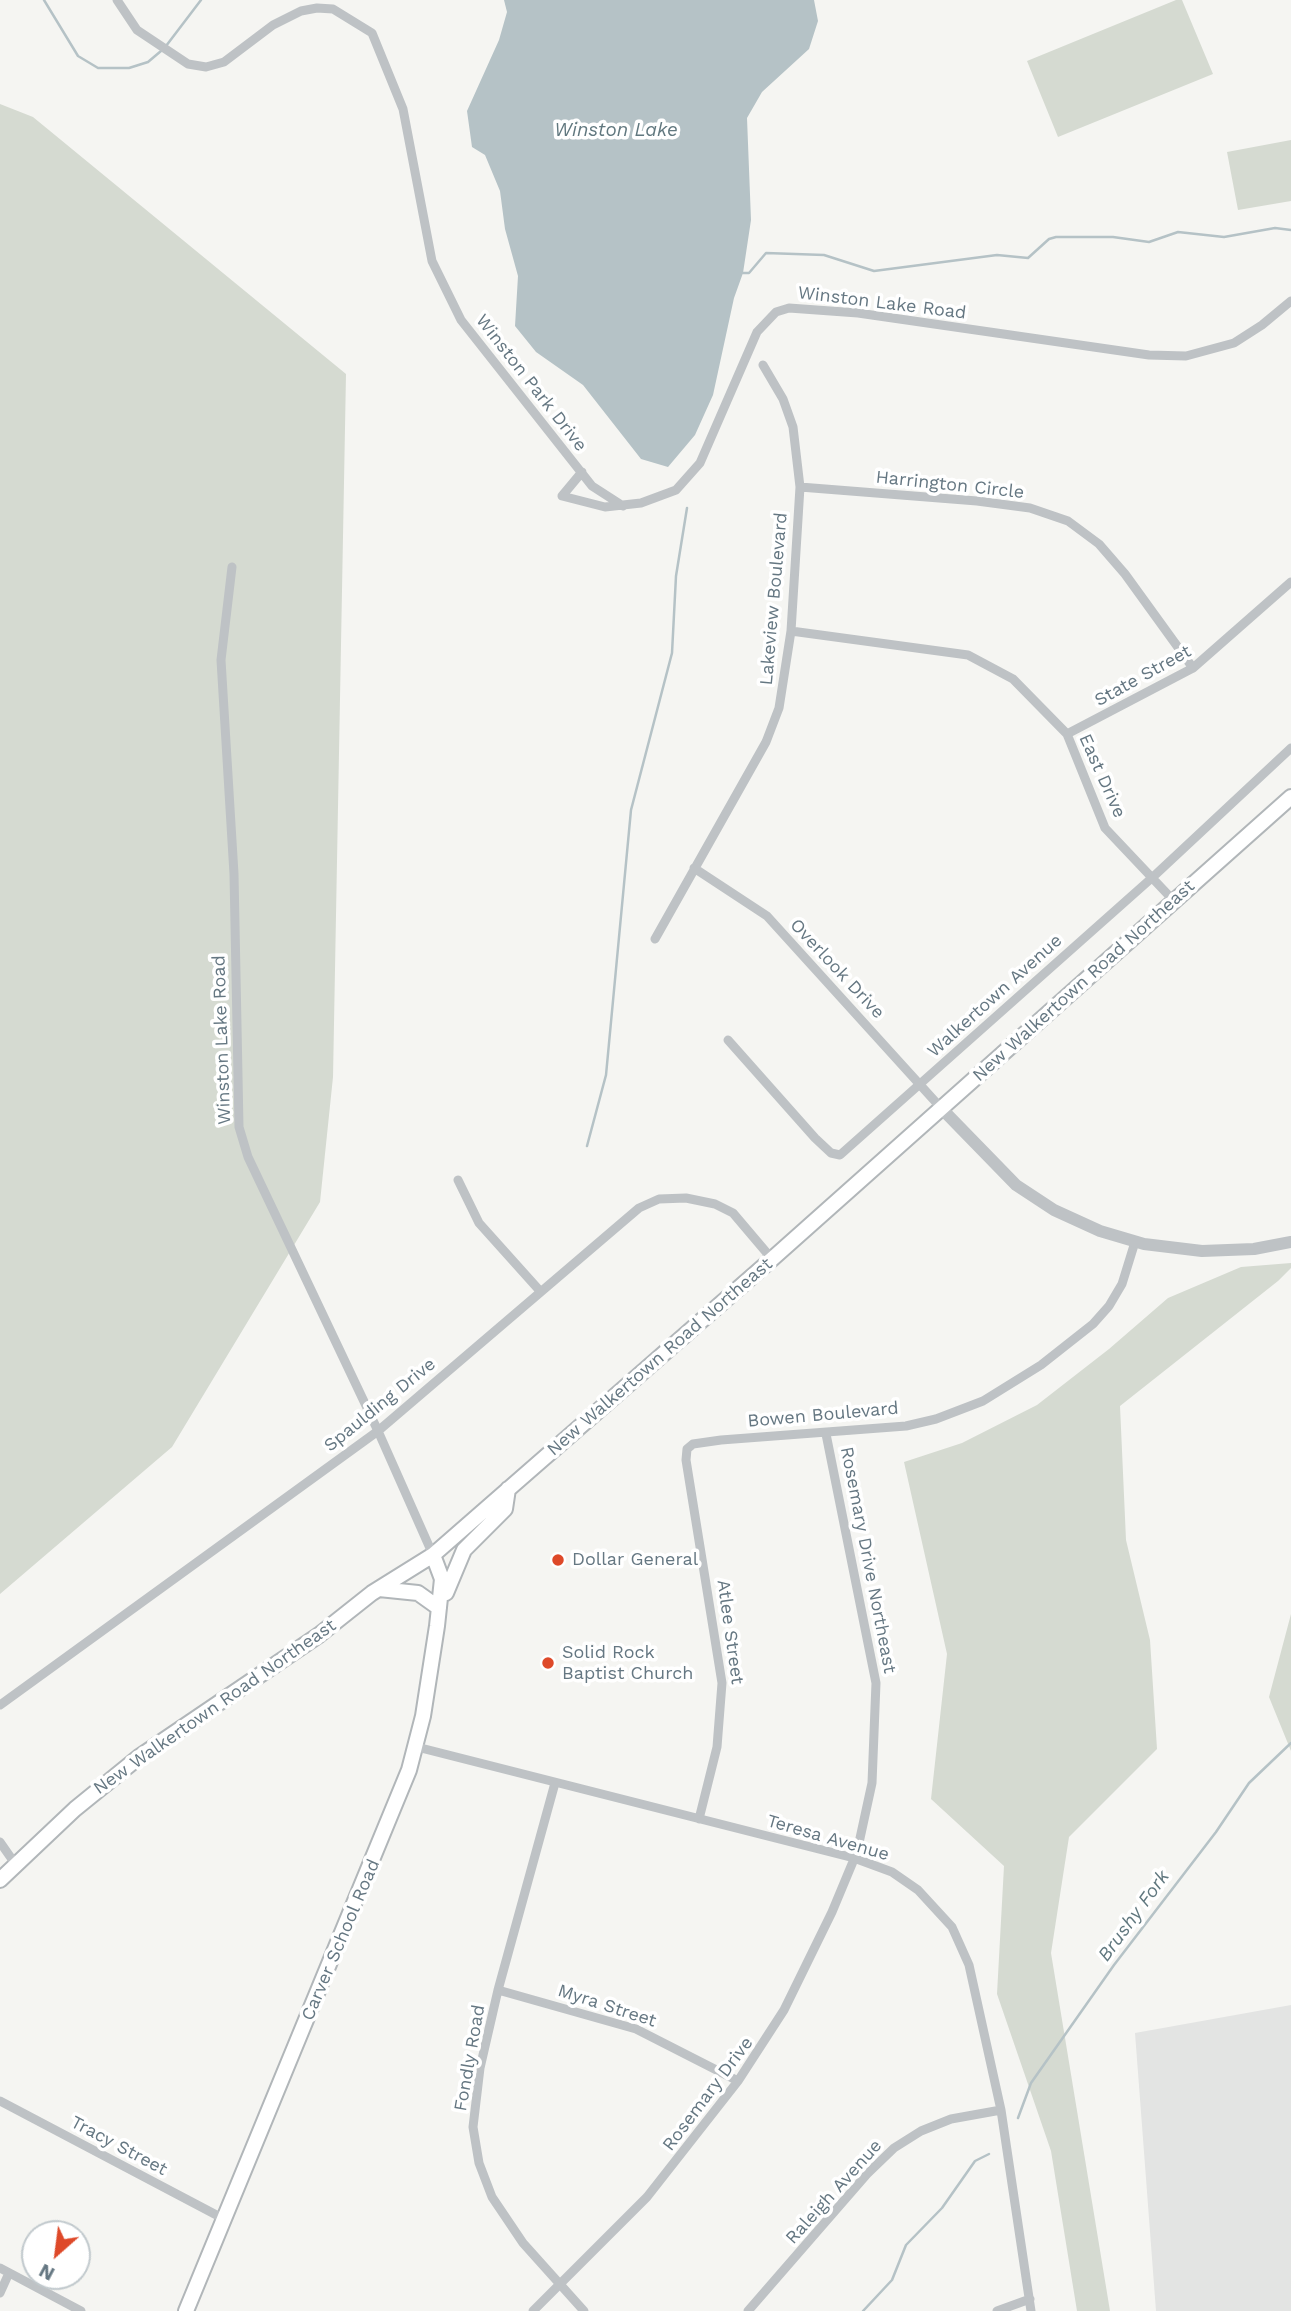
<!DOCTYPE html>
<style>
body{margin:0}
#map{position:relative;width:1291px;height:2311px;overflow:hidden;background:#f5f5f2;font-family:"Work Sans",sans-serif}
canvas{display:block}
.north{position:absolute;left:21px;top:2220px;width:70px;height:70px;box-sizing:border-box;background:#fff;border:2px solid #c1c9cd;border-radius:50%;rotate:208deg;font-size:19px;font-weight:700;line-height:28px;text-align:center;color:#657782}
.north::after{content:'';display:block;margin:auto;width:24px;height:32px;background:#de4929;clip-path:polygon(50% 0,100% 100%,50% 72%,0 100%)}
</style>
<div id="map">
<canvas width="1291" height="2311"></canvas>
<div class="north">N</div>
</div>
<script>
const c = document.querySelector('canvas').getContext('2d');
c.lineJoin = 'round';
function fillPath(path, color) { c.fillStyle = color; c.fill(path, 'evenodd'); }
const shape = rows => new Path2D(rows.map(r => 'M' + r).join(''));
function trace(path, color, width, dash) { c.strokeStyle = color; c.lineWidth = width; c.lineCap = dash ? 'butt' : 'round'; c.setLineDash(dash || []); c.stroke(path); }
function drawText(font, color, halo, rows, align = 'center') {
  c.font = font + ' "Work Sans",sans-serif'; c.lineWidth = 7; c.setLineDash([]); c.textBaseline = 'middle'; c.strokeStyle = halo; c.fillStyle = color; for (const [text, x, y, turn = 0] of rows) {
    c.save(); c.translate(x, y); c.rotate((+turn || 0) * Math.PI / 180); c.textAlign = isNaN(turn) ? turn : align; if (halo) c.strokeText(text, 0, 0); c.fillText(text, 0, 0); c.restore();
  }
}
fillPath(shape([
 [1291,2005,1291,2311,1156,2311,1135,2033]
]), '#e3e4e3');
fillPath(shape([
 [1176,0,1182,0,1213,74,1058,137,1027,61],
 [0,104,33,117,346,374,333,1077,320,1202,172,1447,0,1594],
 [1291,140,1291,201,1238,210,1227,152],
 [1291,1263,1291,1268,1278,1281,1120,1406,1126,1540,1150,1640,1157,1749,1069,1837,1051,1953,1110,2311,1077,2311,1051,2151,997,1994,1004,1866,931,1799,947,1654,904,1462,962,1443,1037,1405,1109,1349,1168,1298,1241,1267],
 [1291,1614,1291,1751,1269,1697]
]), '#d5dad1');
fillPath(shape([
 [504,0,814,0,818,21,809,49,762,92,747,118,751,220,743,273,734,298,713,395,695,435,668,467,641,459,583,385,536,352,515,326,518,276,505,229,500,191,485,155,472,147,467,111,499,40,507,12]
]), '#b5c2c6');
trace(shape([
 [44,0,78,56,98,68,129,68,148,62,161,51],
 [166,46,201,0],
 [743,273,749,273,766,253,824,255,874,271,997,255,1028,258,1049,239,1056,237,1113,237,1149,242,1178,232,1224,237,1275,228,1291,230],
 [587,1146,606,1075,631,810,672,653,676,576,687,508],
 [1018,2118,1031,2083,1114,1965,1216,1832,1249,1783,1291,1743],
 [863,2311,892,2280,906,2245,942,2208,975,2161,989,2154]
]), '#b5c2c6', 2.5);
const primary = shape([
 [379,1589,418,1593,439,1608],
 [446,1593,464,1550,505,1509,508,1489],
 [0,1880,75,1809,139,1757,319,1635,372,1593,433,1555,772,1259,1291,797],
 [186,2311,409,1770,423,1716,437,1626,442,1579,433,1555]
]);
trace(primary, '#b1b6b9', 18);
trace(shape([
 [117,0,137,30,188,64,206,67,224,62,273,25,301,11,317,8,333,9,372,33,403,109,432,261,461,320,592,486,623,506],
 [582,472,562,496,605,507,641,503,676,490,700,463,757,332,776,312,789,308,858,313,1149,355,1186,356,1234,343,1262,325,1291,301],
 [800,487,977,501,1030,508,1068,521,1099,544,1125,574,1193,668],
 [232,567,221,660,234,874,239,1127,248,1157,378,1431,433,1555],
 [791,631,968,655,1013,679,1067,734,1105,828,1174,901],
 [1067,734,1193,668,1291,582],
 [694,868,767,916,942,1109],
 [655,939,766,742,779,708,791,631,800,487,793,427,783,399,763,365],
 [728,1040,815,1138,831,1153,840,1155,1154,876,1291,748],
 [458,1180,479,1223,540,1291],
 [0,1705,378,1431,639,1208,659,1199,686,1198,715,1204,733,1213,772,1259],
 [417,1747,854,1858,892,1872,918,1890,952,1927,969,1965,1001,2110,1031,2311],
 [555,1783,498,1990,480,2068,473,2127,479,2163,492,2197,523,2243,584,2311],
 [699,1819,717,1747,722,1683,686,1460,687,1449,693,1444,721,1440,906,1426,936,1419,983,1401,1041,1365,1093,1324,1109,1306,1122,1284,1135,1242],
 [0,1842,16,1865],
 [498,1990,636,2029,738,2081],
 [0,2101,224,2219],
 [0,2268,81,2311],
 [0,2293,9,2273],
 [533,2311,647,2197,738,2081,784,2010,832,1912,857,1852,872,1783,876,1683,826,1434],
 [748,2311,867,2174,894,2148,921,2131,951,2119,1001,2110],
 [997,2311,1030,2299]
]), '#bec2c5', 9);
trace(shape([
 [942,1109,1016,1185,1054,1210,1100,1231,1144,1244,1202,1251,1254,1249,1291,1242]
]), '#bec2c5', 12);
trace(primary, '#fff', 14);
for (const [x, y, r, color] of [
 [558,1560,7,"#de4929"],
 [548,1663,7,"#de4929"]
]) { const dot = new Path2D(); dot.arc(x, y, r, 0, 2 * Math.PI); c.fillStyle = color; c.fill(dot); trace(dot, '#fff', 2.5); }
drawText('18px', '#657782', '#fff', [
 ["Winston Lake Road",882,303,7],
 ["Winston Park Drive",531,383,52],
 ["Harrington Circle",950,485,6],
 ["Lakeview Boulevard",774,599,-85],
 ["State Street",1143,676,-29],
 ["East Drive",1102,776,66],
 ["Overlook Drive",837,969,47],
 ["New Walkertown Road Northeast",1084,981,-42],
 ["Walkertown Avenue",995,996,-42],
 ["Winston Lake Road",222,1040,-92],
 ["New Walkertown Road Northeast",660,1357,-41],
 ["Spaulding Drive",380,1405,-39],
 ["Bowen Boulevard",823,1415,-5],
 ["Rosemary Drive Northeast",868,1560,79],
 ["Atlee Street",730,1632,82],
 ["New Walkertown Road Northeast",215,1707,-35],
 ["Teresa Avenue",828,1838,16],
 ["Carver School Road",341,1940,-67],
 ["Myra Street",607,2006,18],
 ["Fondly Road",470,2058,-80],
 ["Rosemary Drive",708,2094,-53],
 ["Tracy Street",119,2146,28],
 ["Raleigh Avenue",834,2192,-48]
]);
drawText('18px', '#657782', '#fff', [
 ["Dollar General",572,1560],
 ["Solid Rock",562,1653],
 ["Baptist Church",562,1674]
], 'left');
drawText('italic 19px', '#61787f', '#fff', [
 ["Winston Lake",616,130],
 ["Brushy Fork",1134,1916,-54]
]);
</script>
